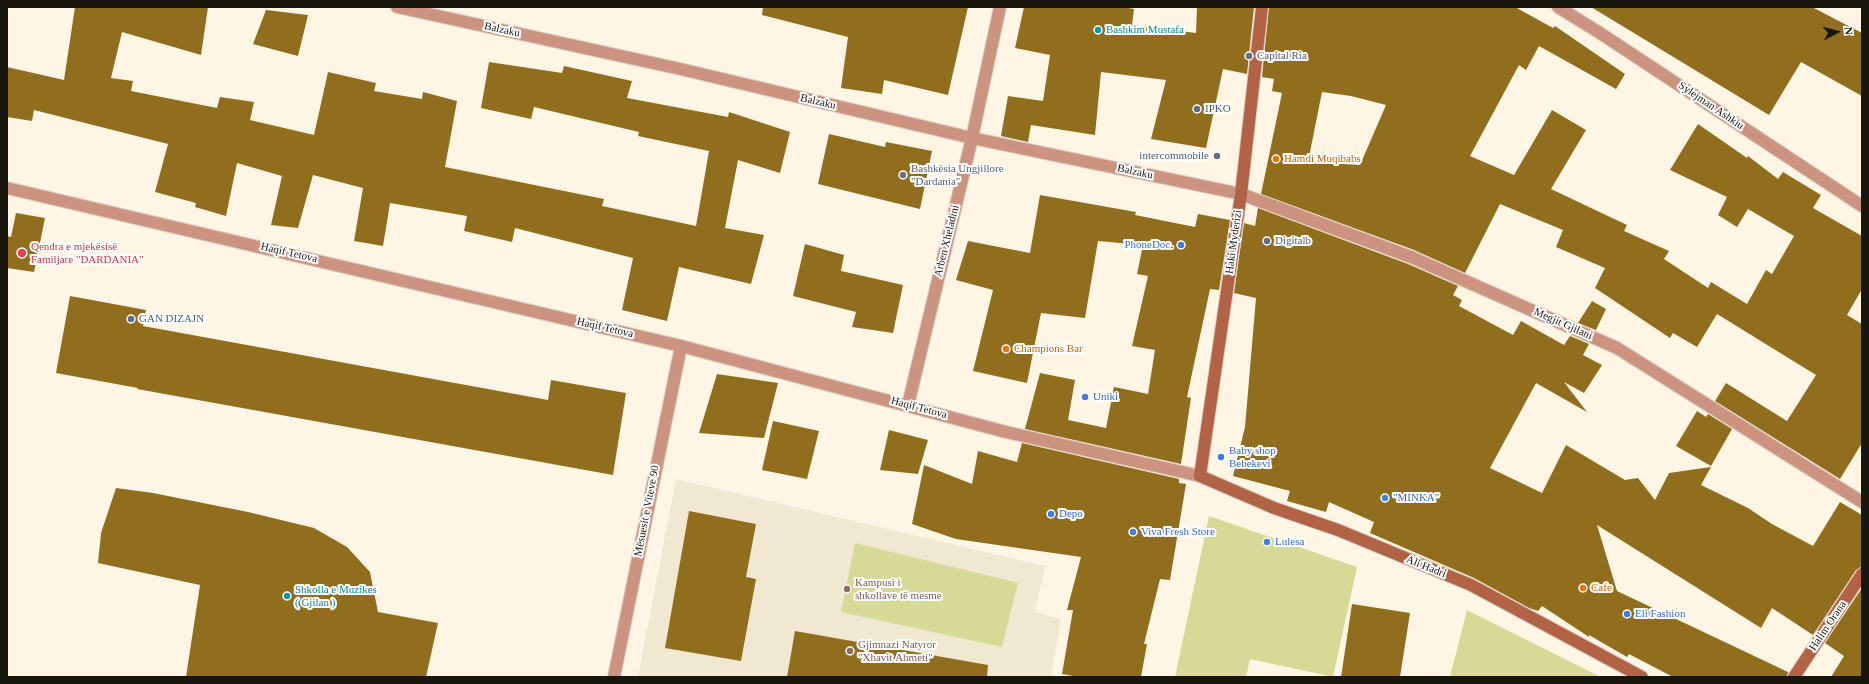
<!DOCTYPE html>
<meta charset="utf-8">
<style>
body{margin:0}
#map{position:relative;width:1869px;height:684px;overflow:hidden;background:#fef5e5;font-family:Georgia,serif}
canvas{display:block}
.frame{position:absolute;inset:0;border:8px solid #19160e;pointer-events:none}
.north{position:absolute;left:1817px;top:12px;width:40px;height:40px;-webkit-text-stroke:3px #fff;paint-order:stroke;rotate:84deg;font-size:11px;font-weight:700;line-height:16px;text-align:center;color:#19160e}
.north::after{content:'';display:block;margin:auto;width:14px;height:18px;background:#19160e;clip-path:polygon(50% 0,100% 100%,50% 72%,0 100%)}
</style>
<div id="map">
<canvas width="1869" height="684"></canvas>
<div class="frame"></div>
<div class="north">N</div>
</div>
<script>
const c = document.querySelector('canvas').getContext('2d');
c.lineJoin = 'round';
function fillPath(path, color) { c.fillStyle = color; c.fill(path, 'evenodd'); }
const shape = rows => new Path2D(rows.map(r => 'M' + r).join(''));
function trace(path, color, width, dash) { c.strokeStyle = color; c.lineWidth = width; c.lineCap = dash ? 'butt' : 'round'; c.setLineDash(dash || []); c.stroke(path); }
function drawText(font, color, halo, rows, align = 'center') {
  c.font = font + ' Georgia,serif'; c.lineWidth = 4; c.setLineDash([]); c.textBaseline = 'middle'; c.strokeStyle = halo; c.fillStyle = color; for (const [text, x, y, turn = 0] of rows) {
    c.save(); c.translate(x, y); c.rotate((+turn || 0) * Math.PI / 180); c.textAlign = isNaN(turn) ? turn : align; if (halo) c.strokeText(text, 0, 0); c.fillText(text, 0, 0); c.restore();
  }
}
fillPath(shape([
 [676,479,1045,566,1035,612,1061,619,1051,677,638,677]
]), '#f1e8d2');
fillPath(shape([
 [1209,516,1357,567,1333,677,1250,659,1246,677,1175,677],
 [855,543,1018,583,1002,647,841,612],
 [1467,610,1601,677,1450,677]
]), '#d6da96');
fillPath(shape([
 [75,7,208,7,201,55,122,32,111,78,133,81,131,91,217,108,220,97,254,102,250,120,314,135,328,72,376,83,374,91,422,99,423,92,457,101,445,167,604,199,602,206,696,226,709,151,638,136,639,132,534,107,531,119,481,108,489,62,562,73,564,66,632,81,627,98,728,117,729,112,790,132,780,173,738,160,725,228,764,235,751,284,679,267,667,321,622,310,633,258,515,228,512,242,464,231,467,216,390,203,383,246,354,241,363,188,313,175,298,228,271,225,282,176,237,163,226,216,195,207,196,203,155,192,168,144,34,110,32,121,7,117,7,67,64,80],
 [763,7,968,7,948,95,884,80,882,94,841,88,848,37,762,15],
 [1024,7,1122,7,1134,9,1132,25,1196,33,1197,7,1254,7,1247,74,1223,69,1206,148,1151,139,1166,80,1101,72,1095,135,1031,125,1028,142,1001,136,1008,96,1043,101,1050,55,1015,48],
 [1269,7,1515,7,1553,28,1555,26,1625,74,1616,89,1539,46,1526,70,1519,65,1470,156,1514,175,1552,110,1586,130,1551,189,1627,225,1624,231,1669,251,1664,259,1708,288,1711,282,1747,304,1766,270,1772,274,1794,236,1748,209,1737,227,1718,215,1727,197,1670,170,1698,124,1747,158,1748,156,1778,179,1783,172,1821,195,1813,208,1862,236,1862,289,1847,315,1862,324,1862,443,1840,479,1715,401,1726,383,1787,421,1816,375,1717,314,1697,347,1673,333,1670,338,1595,288,1605,268,1556,247,1563,230,1500,204,1465,273,1414,250,1261,194,1282,93,1272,91,1274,79,1262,77],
 [1322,92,1351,96,1386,105,1360,165,1308,162],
 [1591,7,1812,7,1862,33,1862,96,1801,62,1769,115],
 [266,10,308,15,298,56,253,44],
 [829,134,885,147,886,142,932,151,920,209,818,184],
 [1040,195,1136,212,1135,215,1195,227,1198,214,1230,220,1219,290,1210,289,1187,397,1191,398,1181,464,1025,429,1040,373,1075,380,1068,420,1106,428,1114,387,1148,394,1155,350,1132,346,1148,276,1137,274,1143,245,1098,241,1085,318,1041,313,1027,383,973,371,993,290,956,280,968,241,1030,253],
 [1258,208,1408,264,1458,286,1453,295,1462,300,1459,306,1513,335,1521,321,1564,345,1570,336,1589,344,1583,355,1602,365,1584,393,1564,382,1587,412,1536,383,1490,468,1542,493,1566,445,1625,480,1638,478,1655,500,1669,473,1711,467,1701,485,1748,508,1772,524,1813,546,1840,502,1862,515,1862,567,1856,570,1813,635,1772,608,1761,628,1597,525,1617,591,1788,672,1787,677,1673,677,1629,654,1627,657,1589,635,1589,637,1542,606,1538,611,1529,608,1474,578,1370,533,1374,522,1329,502,1326,512,1287,501,1290,491,1233,476,1245,427,1256,298,1234,293,1244,223,1255,226],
 [16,213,45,218,34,272,7,268,7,236,11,237],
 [805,244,844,255,841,271,903,285,893,333,852,327,856,312,793,296],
 [70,296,146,310,143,326,548,400,551,380,626,393,613,475,137,389,138,388,56,373],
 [1592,301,1606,309,1596,330,1578,323],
 [717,374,778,383,764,438,699,433],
 [1697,411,1706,417,1708,414,1732,429,1711,466,1676,446],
 [773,421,819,431,807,479,762,470],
 [889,430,928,440,918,474,880,470],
 [1022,443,1179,479,1179,483,1186,484,1170,580,1160,579,1144,644,1147,644,1141,677,1079,677,1062,674,1073,610,1067,610,1081,557,956,539,912,524,924,465,972,484,978,451,1017,462],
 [116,488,153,493,248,512,314,528,347,547,370,572,378,612,438,623,426,677,186,677,200,585,98,563,101,533],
 [689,511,756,524,746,577,756,579,741,661,665,648],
 [1862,588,1862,677,1831,677,1844,656,1825,643],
 [1352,604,1410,613,1400,677,1341,677],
 [795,631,988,665,987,677,787,677]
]), '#916e1d');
const street = shape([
 [397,7,676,68,972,138,1241,194,1411,257,1617,348,1862,502],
 [1558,7,1600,33,1862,206],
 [7,188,681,346,1006,432,1200,476],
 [908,405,972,138,1000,7],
 [614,677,681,346]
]);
const secondary = shape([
 [1262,7,1241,194,1200,476,1274,508,1338,530,1471,585,1642,677],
 [1794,677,1862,574]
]);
trace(street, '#d9d1c3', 14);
trace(secondary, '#d9d1c3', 14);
trace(street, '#cc9480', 12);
trace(secondary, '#b26346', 12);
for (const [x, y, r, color] of [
 [1098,30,4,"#0f9aa8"],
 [1249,56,4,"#5c6f8a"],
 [1197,109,4,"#5c6f8a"],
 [1217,156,4,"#5c6f8a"],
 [1276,159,4,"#e8710a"],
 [903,175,4,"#6b7280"],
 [1267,241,4,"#5c6f8a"],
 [1181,245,4,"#3f7fe0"],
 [22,253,5,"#e0444e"],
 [131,319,4,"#5c6f8a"],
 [1006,349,4,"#e8710a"],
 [1085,397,4,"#3f7fe0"],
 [1221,457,4,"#3f7fe0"],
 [1385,498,4,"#3f7fe0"],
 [1051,514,4,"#3f7fe0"],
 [1133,532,4,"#3f7fe0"],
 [1267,542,4,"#3f7fe0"],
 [1583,588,4,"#e8710a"],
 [847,589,4,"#8d6e63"],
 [287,596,4,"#0f9aa8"],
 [1627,614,4,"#3f7fe0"],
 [850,651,4,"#8d6e63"]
]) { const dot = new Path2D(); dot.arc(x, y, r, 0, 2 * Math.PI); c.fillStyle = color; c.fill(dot); trace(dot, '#fff', 1.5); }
drawText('11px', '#19160e', '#fff', [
 ["Balzaku",502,30,12],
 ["Balzaku",818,102,13],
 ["Sylejman Ashkiu",1711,106,34],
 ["Balzaku",1135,172,12],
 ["Arben Xheladini",947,241,-76],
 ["Haki Myderizi",1234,242,-82],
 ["Haqif Tetova",289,253,13],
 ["Megjit Gjilani",1563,324,24],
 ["Haqif Tetova",605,328,13],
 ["Haqif Tetova",919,408,15],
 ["Mësuesit e Viteve 90",647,511,-79],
 ["Ali Hadri",1426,567,22],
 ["Halim Orana",1828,626,-56]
]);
drawText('11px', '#0d838f', '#fff', [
 ["Bashkim Mustafa",1106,30],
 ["Shkolla e Muzikes",295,590],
 ["( Gjilan )",295,603]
], 'left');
drawText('11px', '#4e5e75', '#fff', [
 ["Capital Ria",1257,56],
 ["IPKO",1205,109],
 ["intercommobile",1209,156,"right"],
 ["Digitalb",1275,241],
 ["GAN DIZAJN",139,319]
], 'left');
drawText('11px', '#c56008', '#fff', [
 ["Hamdi Muqibabs",1284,159],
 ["Champions Bar",1014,349],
 ["Cafe",1591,588]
], 'left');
drawText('11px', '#5b616d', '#fff', [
 ["Bashkësia Ungjillore",911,169],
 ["\"Dardania\"",911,182]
], 'left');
drawText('11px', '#366cbe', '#fff', [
 ["PhoneDoc.",1173,245,"right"],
 ["Uniki",1093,397],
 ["Baby shop",1229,451],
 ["Bebekevi",1229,464],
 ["\"MINKA\"",1393,498],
 ["Depo",1059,514],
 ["Viva Fresh Store",1141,532],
 ["Lulesa",1275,542],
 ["Eli Fashion",1635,614]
], 'left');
drawText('11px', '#be3a42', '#fff', [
 ["Qendra e mjekësisë",31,247],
 ["Familjare \"DARDANIA\"",31,260]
], 'left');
drawText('11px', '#785e54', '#fff', [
 ["Kampusi i",855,583],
 ["shkollave të mesme",855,596],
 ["Gjimnazi Natyror",858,645],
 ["\"Xhavit Ahmeti\"",858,658]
], 'left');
</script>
